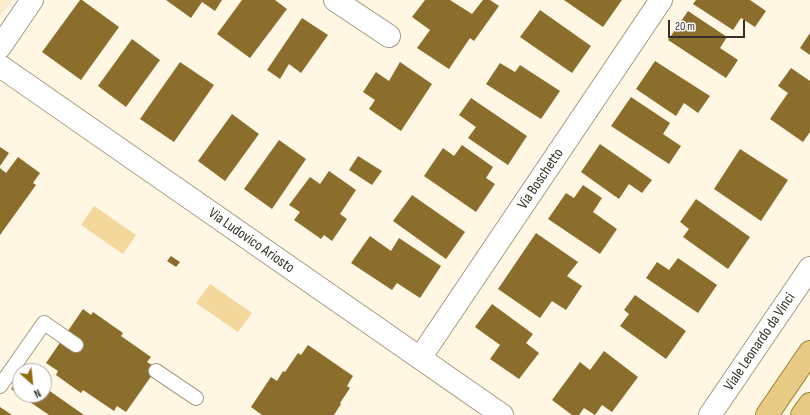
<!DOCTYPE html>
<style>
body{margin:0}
#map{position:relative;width:810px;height:415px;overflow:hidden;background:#fff6e3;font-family:"Sofia Sans Condensed",sans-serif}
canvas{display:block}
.north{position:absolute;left:12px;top:363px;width:40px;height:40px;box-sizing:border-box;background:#fff;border:1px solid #aeaca9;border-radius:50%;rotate:153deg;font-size:11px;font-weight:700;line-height:16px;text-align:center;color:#343027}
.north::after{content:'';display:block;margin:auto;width:14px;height:18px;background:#8e6c10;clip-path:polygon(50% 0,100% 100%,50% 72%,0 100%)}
.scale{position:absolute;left:668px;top:20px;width:77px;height:18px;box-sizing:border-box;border:2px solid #343027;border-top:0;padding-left:5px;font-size:12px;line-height:14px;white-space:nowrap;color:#343027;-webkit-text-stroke:3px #fff;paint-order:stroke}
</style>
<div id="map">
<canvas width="810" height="415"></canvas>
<div class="north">N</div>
<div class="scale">20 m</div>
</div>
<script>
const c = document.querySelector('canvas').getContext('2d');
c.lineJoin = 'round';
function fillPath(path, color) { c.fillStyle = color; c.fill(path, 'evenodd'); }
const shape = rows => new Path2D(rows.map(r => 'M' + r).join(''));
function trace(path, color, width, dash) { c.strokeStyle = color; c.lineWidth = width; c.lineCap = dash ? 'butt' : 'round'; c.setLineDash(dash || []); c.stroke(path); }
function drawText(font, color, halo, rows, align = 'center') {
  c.font = font + ' "Sofia Sans Condensed",sans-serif'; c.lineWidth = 4; c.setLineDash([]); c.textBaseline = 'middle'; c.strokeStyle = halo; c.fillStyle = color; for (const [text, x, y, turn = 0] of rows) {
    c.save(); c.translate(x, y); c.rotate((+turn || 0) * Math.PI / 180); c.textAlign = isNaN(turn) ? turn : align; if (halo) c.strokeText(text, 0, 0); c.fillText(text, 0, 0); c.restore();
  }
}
fillPath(shape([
 [0,0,12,0,0,17]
]), '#fbeccd');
fillPath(shape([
 [94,206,136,235,123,254,81,225],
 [210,284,252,313,238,332,196,303]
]), '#f4d79a');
fillPath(shape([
 [80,0,82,0,119,27,81,80,42,52],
 [166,0,222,0,215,11,202,2,191,18],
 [242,0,275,0,287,9,250,58,217,34],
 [425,0,450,0,472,14,483,0,490,0,499,6,474,41,470,38,449,69,417,48,430,30,412,17],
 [564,0,622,0,603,27],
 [696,0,750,0,766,11,755,27,741,18,733,30,693,4],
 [540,10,591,46,572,73,520,37],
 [688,11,727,37,720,48,738,60,726,78,668,40],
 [302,18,328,35,301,73,289,64,280,79,267,70],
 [810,33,810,55,800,48],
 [132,39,160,60,126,107,98,86],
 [655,61,710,96,698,113,684,103,676,116,636,89],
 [180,62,214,85,174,142,140,119],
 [400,62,432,84,401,131,369,109,375,100,363,92,376,72,389,81],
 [500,63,515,72,520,65,560,91,541,119,486,84],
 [791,68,810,81,810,132,803,142,770,119,788,93,778,86],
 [631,97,670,123,663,134,681,146,669,164,611,126],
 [471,98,527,136,508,165,468,138,476,127,459,115],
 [232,114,259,134,225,181,198,161],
 [279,140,306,159,272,209,244,189],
 [600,144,652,180,642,193,629,184,619,199,581,172],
 [462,145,493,167,486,178,495,184,476,212,424,176,443,148,454,156],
 [0,147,9,153,0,166],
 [740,149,788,180,761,221,714,189],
 [358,156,382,171,372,185,349,170],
 [18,157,40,173,33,183,36,185,0,235,0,168,6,173],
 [329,171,356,190,340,214,347,219,332,241,324,235,321,239,294,220,300,212,289,205,310,177,320,184],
 [583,185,602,198,593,212,617,229,600,254,548,219,566,193,574,198],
 [412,195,465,232,446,259,393,221],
 [696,199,750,237,728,269,683,237,689,229,680,222],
 [536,233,578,262,567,276,582,286,566,310,552,301,540,318,498,289],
 [370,236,391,251,399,238,441,266,420,298,397,283,392,290,351,263],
 [171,256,180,262,176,267,167,261],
 [678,258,717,285,698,313,646,278,657,262,669,270],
 [635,295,686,331,666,359,620,326,629,314,624,310],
 [492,304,533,334,526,343,539,353,519,379,490,359,500,345,475,327],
 [83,309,91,315,93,312,123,333,121,336,151,357,147,362,157,368,126,412,117,406,114,411,83,390,81,393,56,375,58,371,46,363],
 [308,345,353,376,347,386,350,388,340,403,341,404,334,415,262,415,251,407,271,377,277,381,283,371,285,372,298,353,301,355],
 [604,351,638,377,612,412,602,405,595,415,584,408,579,415,572,415,552,400,580,362,590,370],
 [20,375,20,395,44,395,44,387,84,415,49,415,11,389],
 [0,407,12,415,0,415]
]), '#8b6e2b');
const lane = shape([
 [156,371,196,398],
 [0,386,44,323,76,345]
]);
const street = shape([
 [335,0,389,36],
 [0,47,32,0],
 [0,66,502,415],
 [420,358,661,0],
 [710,415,810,268]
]);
const primary = shape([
 [767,415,810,352],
 [802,415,810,404]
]);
trace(lane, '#a49a84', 16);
trace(street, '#a49a84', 24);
trace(primary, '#9e7e2f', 24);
trace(lane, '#fff', 14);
trace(street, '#fff', 22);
trace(primary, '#e7cb85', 22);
drawText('15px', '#343027', '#fff', [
 ["Via Boschetto",541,179,-56],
 ["Via Ludovico Ariosto",251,241,35],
 ["Viale Leonardo da Vinci",760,342,-56]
]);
</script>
